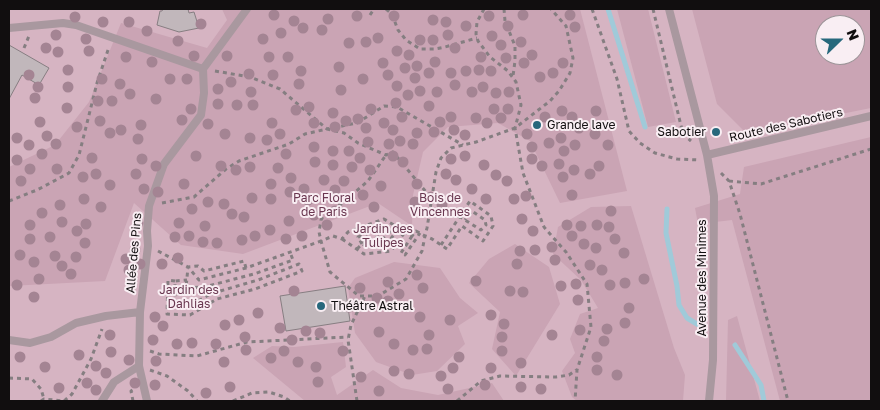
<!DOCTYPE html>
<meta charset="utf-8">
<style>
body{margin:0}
#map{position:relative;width:880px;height:410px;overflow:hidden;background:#ebe1e5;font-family:"Golos Text",sans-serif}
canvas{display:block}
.frame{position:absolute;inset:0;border:10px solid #110e0f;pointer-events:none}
.north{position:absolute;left:815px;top:15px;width:50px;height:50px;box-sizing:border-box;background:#f9eef3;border:1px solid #9c9498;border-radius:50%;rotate:68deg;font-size:14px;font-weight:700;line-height:20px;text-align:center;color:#110e0f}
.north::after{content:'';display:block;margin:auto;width:18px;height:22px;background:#27687c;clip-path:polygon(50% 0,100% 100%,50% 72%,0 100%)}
</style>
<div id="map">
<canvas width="880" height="410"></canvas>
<div class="frame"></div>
<div class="north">N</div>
</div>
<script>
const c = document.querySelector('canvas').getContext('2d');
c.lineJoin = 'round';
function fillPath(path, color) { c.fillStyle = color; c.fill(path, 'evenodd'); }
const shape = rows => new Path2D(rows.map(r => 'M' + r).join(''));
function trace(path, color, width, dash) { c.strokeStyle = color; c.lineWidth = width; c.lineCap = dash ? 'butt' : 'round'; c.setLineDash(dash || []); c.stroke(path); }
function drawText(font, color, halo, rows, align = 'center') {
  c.font = font + ' "Golos Text",sans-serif'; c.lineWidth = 4; c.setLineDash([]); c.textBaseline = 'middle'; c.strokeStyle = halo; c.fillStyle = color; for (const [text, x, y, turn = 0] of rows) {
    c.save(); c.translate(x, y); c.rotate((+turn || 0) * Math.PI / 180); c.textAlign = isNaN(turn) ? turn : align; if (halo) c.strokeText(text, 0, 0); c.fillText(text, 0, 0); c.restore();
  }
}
fillPath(shape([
 [9,9,871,9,871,401,9,401],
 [825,25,855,25,855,55,825,55]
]), '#d6b4c2');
fillPath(shape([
 [222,9,580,9,627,191,560,203,530,141,498,123,448,127,423,152,413,195,412,226,378,203,243,254,181,245,134,203,105,281,9,286,9,167,55,145,89,102,121,23,207,48,227,20],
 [617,9,648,9,676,122,648,127],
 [692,9,871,9,871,108,746,133,717,104],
 [825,25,855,25,855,55,825,55],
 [871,137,871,401,780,401,732,220,698,224,695,208,740,194,744,167],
 [631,206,674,348,685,375,683,401,577,401,572,397,562,371,575,353,570,339,580,314,598,308,581,280,553,254,558,227,591,207],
 [515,244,549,267,560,304,516,376,492,349,500,312,469,283,489,259],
 [394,262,440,268,460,298,478,313,458,326,465,344,437,371,412,375,376,362,355,333,348,288,355,278],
 [737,316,760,401,726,401,728,320],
 [343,342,346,367,331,377,337,395,373,370,401,388,438,395,492,383,504,401,305,401,253,358,272,346,294,347]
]), '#caa4b4');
trace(shape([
 [608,9,645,127],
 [667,209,666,233,677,286,679,305,687,318,705,329],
 [735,345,761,385,764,401]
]), '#a0cad9', 5);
const building = shape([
 [163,9,188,9,189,13,194,12,199,28,179,32,157,25,160,11,162,11,163,9],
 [9,45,49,68,39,85,22,75,9,99,9,45],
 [345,286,350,321,286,331,280,296,345,286]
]);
fillPath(building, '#c1b7bb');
trace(building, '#877e82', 1);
trace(shape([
 [386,9,392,14,398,30,406,40,420,49,435,49,445,47,477,38],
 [484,9,477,22,476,34,478,41,490,57,508,71,516,82,521,105,515,128,523,173,544,227,566,252,587,284,591,327,577,370,575,401],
 [504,9,505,21,515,46,515,61,513,76],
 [592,9,617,79,629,131,640,143,655,153,677,159,699,160],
 [653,9,683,134,691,141],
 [370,15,374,9],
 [24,48,29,36],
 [215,71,250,77,280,89,327,129,357,123,384,106,397,107,463,145],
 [721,173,729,181,740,214,788,401],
 [729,181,761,184,871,149],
 [9,201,37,190,69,173,79,155,97,83,109,47],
 [162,203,194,197,226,169,239,161,289,144,305,134,327,129,344,133,358,143,386,155,393,152,431,198],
 [459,216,465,220,481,230,486,225,485,220,472,211,465,220],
 [412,236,401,253,405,255,420,233],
 [342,239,364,254,391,251,405,232],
 [362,244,358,237,384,228,394,235],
 [365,245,364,241,382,236,384,238,384,244],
 [441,245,470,201,491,216,493,226,483,241,462,226,447,249,432,239,425,236,416,231,412,236,384,219,348,232,342,239,333,236,321,241,330,272,359,296,378,296,406,279,422,251,425,236,427,228,436,172,441,158,451,148,476,142,515,128,550,101,559,91,570,73,573,58,566,26,551,9],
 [357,249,362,244,368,247,384,244,386,245,399,228],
 [158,251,188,267,199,280,246,268,321,241,319,232,321,220,325,213,349,200,354,193,368,181,386,155],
 [246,268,244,261,204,271,198,266,188,267,186,288,204,287,254,274,293,260,290,252],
 [175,281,168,280,167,314,190,315,217,299,255,289,302,271,299,264,258,280,210,294,188,307,175,307,175,281,187,280],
 [150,351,159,354,197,356,247,342,348,337],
 [150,370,167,376,188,391,197,401],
 [9,378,32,379,41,389,44,399],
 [41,401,44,399,64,401,72,394,91,359,102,329],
 [133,401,131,391,134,389],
 [233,401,252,393,269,392,284,397,290,401],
 [357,401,348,340,351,325,365,296],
 [457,401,481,381,500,376,556,377,569,375,576,370]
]), '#857e81', 3, [4, 4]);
trace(shape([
 [669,9,707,155,714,196,713,360,709,401],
 [9,28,63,23,76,25,203,69],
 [707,155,871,116],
 [9,340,30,343,51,337,76,323,106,316,140,312],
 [102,401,114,382,139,366],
 [147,401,139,366,140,312,148,246,147,231,149,206,164,164,201,115,204,93,203,69,247,9]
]), '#a9989f', 8);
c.fillStyle = '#a48493';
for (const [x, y] of [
 [274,15],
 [523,15],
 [570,15],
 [357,16],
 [394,16],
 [489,16],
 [75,17],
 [328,19],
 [433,20],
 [294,21],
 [103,22],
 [129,22],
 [446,22],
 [201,24],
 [466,26],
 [508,26],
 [575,27],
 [303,28],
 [322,30],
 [147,31],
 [281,33],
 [56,35],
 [448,35],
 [492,36],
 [378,38],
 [86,39],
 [263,39],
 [420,40],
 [433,40],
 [178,41],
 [366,42],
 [521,42],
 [349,43],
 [501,45],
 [46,48],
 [455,48],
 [89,51],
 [397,51],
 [58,52],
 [409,55],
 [532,55],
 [194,56],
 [227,56],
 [126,57],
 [269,57],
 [288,57],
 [481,57],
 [506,58],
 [152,62],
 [435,62],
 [383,63],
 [524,63],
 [563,63],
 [417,66],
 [339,67],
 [405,68],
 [68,70],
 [479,70],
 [301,71],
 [466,71],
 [491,71],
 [429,73],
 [451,73],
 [553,73],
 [249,74],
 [29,75],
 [273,75],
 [388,75],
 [540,77],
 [415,78],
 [102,79],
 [170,79],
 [187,79],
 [363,79],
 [231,82],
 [120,84],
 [299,84],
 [455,85],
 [397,86],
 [38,87],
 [68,87],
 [483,87],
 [218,89],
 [341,90],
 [420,91],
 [251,92],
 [437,92],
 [472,92],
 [509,92],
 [496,93],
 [130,94],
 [408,95],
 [35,98],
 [156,99],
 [98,101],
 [112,101],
 [396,103],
 [218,104],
 [237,105],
 [253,105],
 [429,106],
 [309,107],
 [67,108],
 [191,109],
 [371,109],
 [494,109],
 [508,109],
 [296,110],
 [562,111],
 [596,111],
 [333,113],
 [402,117],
 [451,117],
 [545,117],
 [572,117],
 [476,118],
 [501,118],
 [358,119],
 [182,120],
 [100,121],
 [346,121],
 [40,122],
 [440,122],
 [272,123],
 [314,123],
 [384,123],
 [487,123],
 [208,124],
 [141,125],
 [77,127],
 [335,127],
 [366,128],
 [579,128],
 [121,130],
 [393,130],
 [454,130],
 [434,132],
 [110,133],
 [417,133],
 [225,134],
 [280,134],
 [527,134],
 [595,134],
 [465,135],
 [47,136],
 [17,138],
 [250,138],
 [561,138],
 [138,139],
 [267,140],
 [400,141],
 [368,142],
 [549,143],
 [56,144],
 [389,144],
 [413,144],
 [29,145],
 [575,145],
 [608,145],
 [314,147],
 [532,147],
 [333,151],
 [349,151],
 [564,151],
 [42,154],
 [286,154],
 [196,156],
 [393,156],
 [465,156],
 [92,158],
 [360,158],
 [142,159],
 [451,159],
 [532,159],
 [17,160],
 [315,162],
 [403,162],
 [559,164],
 [333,165],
 [484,165],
 [156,166],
 [221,166],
 [542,166],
 [599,166],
 [250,167],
 [352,167],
 [278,168],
 [30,169],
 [57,169],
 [236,170],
 [370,170],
 [574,170],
 [96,174],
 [136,174],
 [446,174],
 [590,174],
 [496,175],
 [83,177],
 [563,177],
 [291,178],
 [324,180],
 [456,180],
 [21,181],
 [344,181],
 [507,181],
 [184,184],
 [271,184],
 [417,184],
 [110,185],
 [381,186],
 [144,189],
 [304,189],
 [472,189],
 [335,190],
 [158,192],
 [290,192],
 [363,195],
 [572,195],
 [526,196],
 [431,197],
 [252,198],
 [84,199],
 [271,199],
 [486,199],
 [514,199],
 [308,200],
 [208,202],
 [415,202],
 [224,204],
 [60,205],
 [442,205],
 [101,207],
 [374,207],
 [192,209],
 [335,211],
 [611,211],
 [42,213],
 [232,214],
 [314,215],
 [244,217],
 [522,219],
 [289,221],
 [62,222],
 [138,223],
 [179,223],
 [86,224],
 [30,225],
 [327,225],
 [567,225],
 [597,225],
 [205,226],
 [581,226],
 [609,227],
 [270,230],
 [77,231],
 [533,231],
 [189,236],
 [255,236],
 [302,236],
 [572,236],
 [50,237],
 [175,237],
 [30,239],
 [286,239],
 [615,239],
 [242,240],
 [203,242],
 [85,243],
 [217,243],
 [584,244],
 [552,247],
 [596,248],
 [135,250],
 [535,250],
 [520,251],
 [624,253],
 [20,255],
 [55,256],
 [76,257],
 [178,258],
 [126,259],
 [555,260],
 [34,262],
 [140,264],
 [162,264],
 [517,264],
 [590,265],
 [62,266],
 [129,270],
 [602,270],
 [71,274],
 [417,275],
 [39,279],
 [644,279],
 [476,281],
 [388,282],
 [625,283],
 [576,284],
 [17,285],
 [610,285],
 [561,286],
 [360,288],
 [423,288],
 [294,291],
 [510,291],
 [523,292],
 [399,294],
 [34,297],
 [377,298],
 [578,300],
 [388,301],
 [349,307],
 [629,308],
 [258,313],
 [491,315],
 [155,317],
 [420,317],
 [239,320],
 [450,320],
 [625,323],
 [504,324],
 [225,325],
 [163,326],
 [280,328],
 [607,329],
 [580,330],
 [306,331],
 [379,332],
 [320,333],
 [110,335],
 [429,335],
 [552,335],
 [245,337],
 [502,337],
 [153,340],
 [292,340],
 [604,341],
 [192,343],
 [177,344],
 [216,344],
 [394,344],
 [427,349],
 [246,350],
 [413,350],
 [284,351],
 [343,351],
 [502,351],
 [111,352],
 [79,355],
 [20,357],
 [459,357],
 [597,357],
 [271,358],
 [129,360],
 [156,361],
 [224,362],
 [298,362],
 [521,363],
 [96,366],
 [45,367],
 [316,367],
 [453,368],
 [491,368],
 [597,370],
 [394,371],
 [106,373],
 [409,374],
 [617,375],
 [441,376],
 [361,377],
 [318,382],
 [87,383],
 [135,383],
 [155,385],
 [485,385],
 [230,387],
 [521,387],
 [59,388],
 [448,389],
 [541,389],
 [96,390],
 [379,391],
 [206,393]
]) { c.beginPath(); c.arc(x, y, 5.5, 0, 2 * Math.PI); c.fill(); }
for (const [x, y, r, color] of [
 [537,125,5,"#27687c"],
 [716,132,5,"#27687c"],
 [321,306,5,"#27687c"]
]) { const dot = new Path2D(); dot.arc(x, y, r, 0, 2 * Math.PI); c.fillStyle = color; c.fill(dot); trace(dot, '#f9eef3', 2); }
drawText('12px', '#110e0f', '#f9eef3', [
 ["Grande lave",547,125],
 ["Sabotier",706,132,"right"],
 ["Théâtre Astral",331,306]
], 'left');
drawText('12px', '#110e0f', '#f9eef3', [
 ["Route des Sabotiers",786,125,-13],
 ["Allée des Pins",134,253,-85],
 ["Avenue des Minimes",702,278,-90]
]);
drawText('12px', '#6a3750', '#f9eef3', [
 ["Parc Floral",324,198],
 ["de Paris",324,212],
 ["Bois de",440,198],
 ["Vincennes",440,212],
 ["Jardin des",383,229],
 ["Tulipes",383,243],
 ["Jardin des",189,290],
 ["Dahlias",189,304]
]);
</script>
